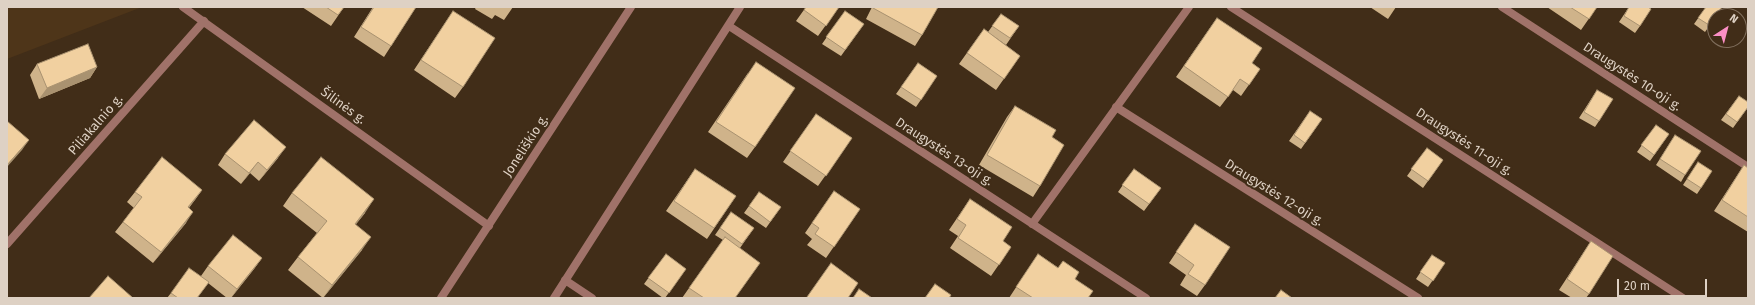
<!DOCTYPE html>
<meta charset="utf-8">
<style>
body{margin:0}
#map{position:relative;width:1755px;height:305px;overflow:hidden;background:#412d18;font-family:"Fira Sans",sans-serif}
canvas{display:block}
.frame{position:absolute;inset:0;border:8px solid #ded1c4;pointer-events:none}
.north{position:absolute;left:1707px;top:8px;width:40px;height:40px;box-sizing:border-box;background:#412d18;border:1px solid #806f5d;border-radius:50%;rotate:36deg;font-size:11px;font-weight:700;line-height:16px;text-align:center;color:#ded1c4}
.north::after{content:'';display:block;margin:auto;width:14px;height:18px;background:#fb8fc5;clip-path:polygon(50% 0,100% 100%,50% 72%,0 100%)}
.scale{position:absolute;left:1617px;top:279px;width:90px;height:18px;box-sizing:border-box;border:2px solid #ded1c4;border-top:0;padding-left:5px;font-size:12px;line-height:14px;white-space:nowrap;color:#ded1c4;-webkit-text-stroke:3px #412d18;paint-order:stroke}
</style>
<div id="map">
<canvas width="1755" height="305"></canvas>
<div class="frame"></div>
<div class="north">N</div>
<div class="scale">20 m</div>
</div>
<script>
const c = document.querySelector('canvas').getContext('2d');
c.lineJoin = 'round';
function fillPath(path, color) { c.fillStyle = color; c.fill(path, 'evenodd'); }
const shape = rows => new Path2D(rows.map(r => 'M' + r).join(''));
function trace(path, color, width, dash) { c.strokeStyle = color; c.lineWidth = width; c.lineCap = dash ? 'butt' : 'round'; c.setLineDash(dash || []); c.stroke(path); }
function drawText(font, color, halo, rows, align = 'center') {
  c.font = font + ' "Fira Sans",sans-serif'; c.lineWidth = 4; c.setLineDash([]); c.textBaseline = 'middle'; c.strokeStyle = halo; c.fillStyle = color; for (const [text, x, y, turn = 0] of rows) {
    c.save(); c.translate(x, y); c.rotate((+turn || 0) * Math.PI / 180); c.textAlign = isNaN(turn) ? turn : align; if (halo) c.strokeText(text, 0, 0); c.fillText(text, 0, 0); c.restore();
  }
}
fillPath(shape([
 [7,7,142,7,7,59]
]), '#4e3519');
trace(shape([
 [183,7,489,226],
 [1231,7,1683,298],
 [1502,7,1748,167],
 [729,26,1146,298],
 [1116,107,1418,298],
 [1032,224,1189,7],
 [7,244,204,21],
 [565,280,592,298],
 [441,298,631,7],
 [554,298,740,7]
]), '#a07269', 8);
fillPath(shape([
 [302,7,344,7,331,26],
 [373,7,416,7,384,57,354,37],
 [476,7,513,7,504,20,495,15,492,19,475,9],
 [806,7,839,7,818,36,796,21],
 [872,7,938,7,922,35,915,46,866,19],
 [1370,7,1396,7,1388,19],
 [1547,7,1597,7,1581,30],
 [1629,7,1640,26,1635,33,1619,22],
 [1706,7,1715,18,1705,32,1694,24],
 [453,11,463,87,455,98,414,70],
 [845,11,864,24,841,56,822,44],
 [1001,14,1019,26,1006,45,988,32],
 [1217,18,1252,63,1260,69,1241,96,1233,90,1220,107,1176,77],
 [984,29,1020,56,996,90,959,64],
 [918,63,937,76,916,107,896,94],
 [37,64,97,67,90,78,39,99,30,75],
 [748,73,755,147,747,158,708,132],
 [1597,90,1599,121,1595,127,1579,118],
 [1739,96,1748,107,1733,128,1721,120],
 [1015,106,1052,137,1040,186,1033,197,979,165,1007,117],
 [1310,111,1322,119,1301,149,1289,141],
 [816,114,852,138,818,186,783,162],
 [1656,125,1669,134,1650,161,1637,152],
 [1675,135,1685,175,1681,182,1656,165],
 [1427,148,1443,160,1423,188,1407,176],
 [225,154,278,158,259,181,250,173,241,184,218,165],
 [1698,162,1701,188,1697,194,1683,185],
 [1744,165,1748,168,1748,232,1714,211],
 [695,169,736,196,707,239,666,211],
 [1134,169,1161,188,1144,211,1118,192],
 [202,190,189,208,186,223,153,263,115,232,134,208,127,202,135,192],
 [834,191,860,209,826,258,807,245,812,239,805,233],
 [759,192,781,207,766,228,744,213],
 [292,193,365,213,356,224,362,250,323,298,288,270,298,257,317,233,283,206],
 [970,199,1003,241,1011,247,991,276,950,248,958,236,949,230],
 [731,212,754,228,740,248,736,298,682,298,723,240,715,235],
 [1195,224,1205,285,1197,296,1180,285,1186,275,1169,263],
 [1591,241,1589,294,1586,298,1572,298,1559,290],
 [666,254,686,269,665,298,663,298,644,284],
 [1038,254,1075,279,1088,298,1009,298],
 [1432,255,1445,263,1428,287,1416,279],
 [262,258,254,269,231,298,227,298,208,283,197,298,167,298,171,293,201,276,208,266]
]), '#cfb38a');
fillPath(shape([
 [97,67,90,78,39,99,47,88],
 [29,140,22,150,7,167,7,165],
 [286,147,278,158,259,181,267,170],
 [258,162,250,173,241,184,249,173],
 [202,190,195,200,180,218,188,207],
 [374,199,365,213,346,237,355,224],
 [193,212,186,223,153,263,161,252],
 [371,237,362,250,323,298,332,285],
 [262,258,254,269,231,298,237,289]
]), '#a99270');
const building = shape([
 [326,7,344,7,338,15,326,7],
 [374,7,416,7,391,46,361,27,374,7],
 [806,7,839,7,826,26,804,10,806,7],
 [874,7,938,7,922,35,873,8,874,7],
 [1570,7,1597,7,1589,19,1570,7],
 [1629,7,1648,7,1651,9,1640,26,1624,16,1629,7],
 [1706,7,1722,7,1716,16,1715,16,1715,17,1709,25,1698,18,1706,7],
 [453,11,495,38,463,87,421,60,453,11],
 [845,11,864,24,845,50,826,37,845,11],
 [1001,14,1019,26,1010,38,992,26,1001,14],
 [1217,18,1262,48,1252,63,1260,69,1249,85,1240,79,1228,97,1184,66,1217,18],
 [984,29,1020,56,1004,79,967,53,984,29],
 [88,44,97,67,47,88,37,64,88,44],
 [756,62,795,88,755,147,716,122,756,62],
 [918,63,937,76,921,100,901,87,918,63],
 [1597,90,1613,99,1599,121,1584,112,1597,90],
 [1739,96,1748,102,1748,107,1737,122,1726,114,1739,96],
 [1015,106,1056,130,1052,137,1064,145,1040,186,987,155,1015,106],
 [1310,111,1322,119,1305,143,1294,135,1310,111],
 [816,114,852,138,826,176,790,151,816,114],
 [254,120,286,147,267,170,258,162,249,173,225,154,254,120],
 [7,121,29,140,7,165,7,121],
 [1656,125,1669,134,1654,155,1641,145,1656,125],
 [1675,135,1701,151,1685,175,1660,159,1675,135],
 [1427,148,1443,160,1428,181,1411,169,1427,148],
 [162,157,202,190,188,207,193,212,161,252,123,222,142,197,135,192,162,157],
 [321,157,374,199,355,224,371,237,332,285,298,257,327,221,292,193,321,157],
 [1698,162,1712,171,1701,188,1687,179,1698,162],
 [1744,165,1748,168,1748,217,1722,200,1744,165],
 [695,169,736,196,714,228,674,201,695,169],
 [1134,169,1161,188,1149,204,1122,185,1134,169],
 [834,191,860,209,834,247,815,234,819,228,812,223,834,191],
 [759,192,781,207,770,222,749,206,759,192],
 [970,199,1012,227,1003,241,1011,247,999,265,958,238,966,225,957,219,970,199],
 [731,212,754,228,742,244,720,228,731,212],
 [1195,224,1230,247,1205,285,1188,274,1194,265,1176,252,1195,224],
 [233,235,262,258,237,289,208,266,233,235],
 [725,237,760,263,735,298,704,298,689,288,725,237],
 [1591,241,1613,256,1589,294,1567,279,1591,241],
 [666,254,686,269,669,293,648,278,666,254],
 [1038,254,1058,268,1063,261,1079,272,1075,279,1093,291,1088,298,1033,298,1016,287,1038,254],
 [1432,255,1445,263,1433,281,1420,272,1432,255],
 [831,263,858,283,848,298,809,298,807,297,831,263],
 [189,268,209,282,197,298,178,298,171,293,189,268],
 [108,276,133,298,89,298,108,276],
 [935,284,951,295,949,298,925,298,935,284],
 [859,289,872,298,853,298,859,289],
 [1281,290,1292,298,1275,298,1281,290]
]);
fillPath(building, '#f1d0a0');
trace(building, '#a99270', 1);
drawText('13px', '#ded1c4', '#412d18', [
 ["Draugystės 10-oji g.",1632,77,33],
 ["Šilinės g.",343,106,36],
 ["Piliakalnio g.",96,125,-49],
 ["Draugystės 11-oji g.",1464,142,33],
 ["Joneliškio g.",526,146,-57],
 ["Draugystės 13-oji g.",944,152,33],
 ["Draugystės 12-oji g.",1274,193,32]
]);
</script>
